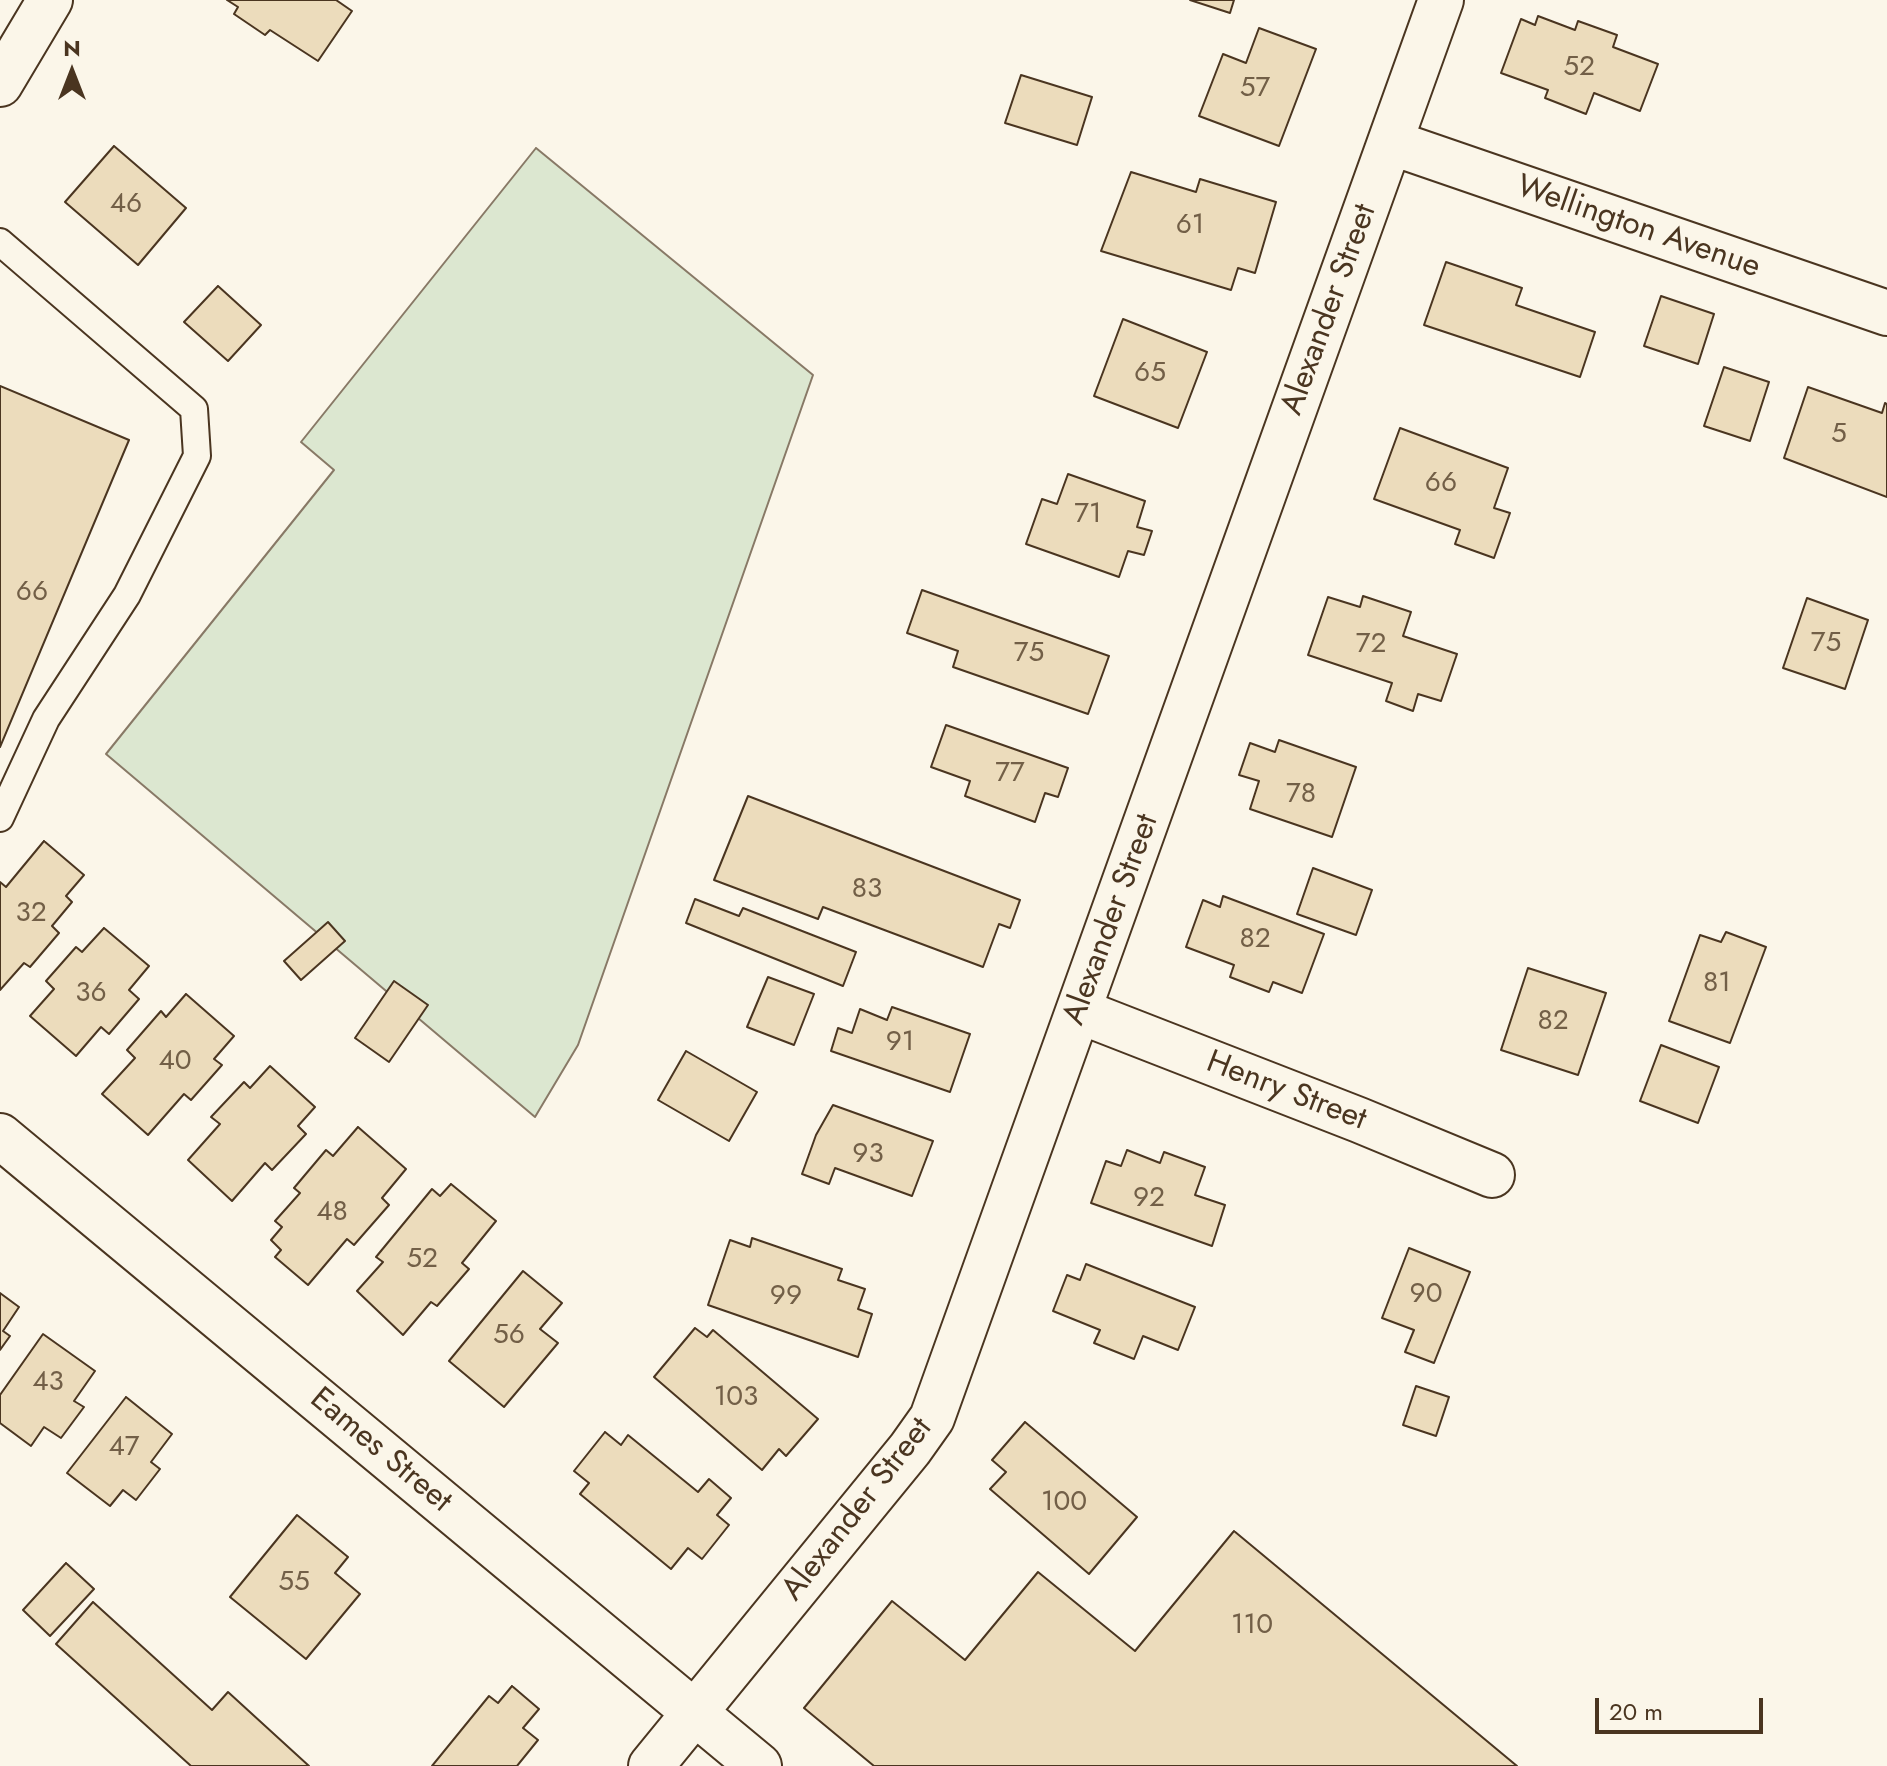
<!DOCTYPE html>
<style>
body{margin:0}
#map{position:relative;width:1887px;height:1766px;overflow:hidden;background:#fbf6e9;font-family:Jost,sans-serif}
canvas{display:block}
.north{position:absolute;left:32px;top:32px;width:80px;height:80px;-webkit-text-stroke:6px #fbf6e9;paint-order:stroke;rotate:0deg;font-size:22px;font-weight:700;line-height:32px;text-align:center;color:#4a3520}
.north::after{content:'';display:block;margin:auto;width:28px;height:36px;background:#4a3520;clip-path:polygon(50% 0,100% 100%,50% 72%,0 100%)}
.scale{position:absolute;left:1595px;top:1698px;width:168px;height:36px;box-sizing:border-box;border:4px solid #4a3520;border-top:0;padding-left:10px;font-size:24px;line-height:28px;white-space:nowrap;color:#4a3520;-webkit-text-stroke:6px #fbf6e9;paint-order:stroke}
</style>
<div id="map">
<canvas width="1887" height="1766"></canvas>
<div class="north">N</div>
<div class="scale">20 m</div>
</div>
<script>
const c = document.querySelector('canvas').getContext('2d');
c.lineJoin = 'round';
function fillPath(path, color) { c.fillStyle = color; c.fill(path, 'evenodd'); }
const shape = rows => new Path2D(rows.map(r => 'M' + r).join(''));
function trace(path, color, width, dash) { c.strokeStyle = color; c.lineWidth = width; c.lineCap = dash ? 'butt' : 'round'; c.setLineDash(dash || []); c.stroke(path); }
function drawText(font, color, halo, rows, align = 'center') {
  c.font = font + ' Jost,sans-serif'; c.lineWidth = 6; c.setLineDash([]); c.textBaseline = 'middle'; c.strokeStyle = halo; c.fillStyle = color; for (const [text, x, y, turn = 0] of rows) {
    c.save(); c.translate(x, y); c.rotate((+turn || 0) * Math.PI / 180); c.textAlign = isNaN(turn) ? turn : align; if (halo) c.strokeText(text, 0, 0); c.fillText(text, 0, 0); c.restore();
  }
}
const green = shape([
 [536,148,813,375,578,1045,535,1117,106,754,334,470,301,442,536,148]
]);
fillPath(green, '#dce7d0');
trace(green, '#887966', 2);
const building = shape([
 [227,0,336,0,352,11,318,61,270,30,265,35,234,14,238,7,227,0],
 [1190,0,1234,0,1230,13,1190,0],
 [1538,16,1575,30,1578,21,1617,35,1613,47,1658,64,1640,111,1594,93,1586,114,1545,98,1548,90,1501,73,1521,19,1535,25,1538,16],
 [1259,28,1316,49,1279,146,1199,116,1223,54,1246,63,1259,28],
 [1021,75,1092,97,1077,145,1005,123,1021,75],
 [114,146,186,208,138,265,65,202,114,146],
 [1131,172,1196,192,1200,179,1276,202,1255,273,1238,268,1231,290,1101,251,1131,172],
 [1446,262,1522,288,1516,305,1595,332,1580,377,1424,325,1446,262],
 [218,286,261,325,228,361,184,322,218,286],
 [1661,296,1714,314,1698,364,1644,346,1661,296],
 [1123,319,1207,352,1178,428,1094,396,1123,319],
 [1724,367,1769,382,1750,441,1704,426,1724,367],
 [0,386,129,440,0,747,0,386],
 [1808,387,1882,413,1885,403,1887,404,1887,497,1784,458,1808,387],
 [1400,428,1508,468,1494,508,1510,513,1494,558,1455,544,1460,530,1374,499,1400,428],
 [1068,474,1145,501,1137,527,1152,531,1144,555,1128,551,1119,577,1026,544,1042,499,1057,504,1068,474],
 [922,590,1109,656,1088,714,953,667,958,651,907,633,922,590],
 [1363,596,1411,612,1403,636,1457,654,1441,701,1418,694,1413,711,1386,701,1392,683,1308,655,1328,597,1360,607,1363,596],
 [1807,598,1868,620,1845,689,1783,668,1807,598],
 [946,725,1068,768,1058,797,1045,793,1035,822,965,796,970,781,931,767,946,725],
 [1279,740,1356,767,1332,837,1250,809,1259,781,1239,775,1250,743,1275,752,1279,740],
 [748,796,1020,900,1010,928,999,924,983,967,823,907,818,919,714,880,748,796],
 [44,841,84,875,66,896,72,902,52,926,59,933,30,967,24,963,0,990,0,882,6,887,44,841],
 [1313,868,1372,890,1356,935,1297,914,1313,868],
 [1223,896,1324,934,1302,993,1273,982,1269,992,1230,977,1234,965,1186,947,1203,900,1220,907,1223,896],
 [695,899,739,916,743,908,856,952,843,986,686,923,695,899],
 [328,922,345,941,301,980,284,961,328,922],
 [104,928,149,966,129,990,139,999,109,1034,101,1027,76,1056,30,1016,54,989,46,981,76,947,82,952,104,928],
 [1726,932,1766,947,1730,1043,1669,1021,1700,935,1721,942,1726,932],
 [1528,968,1606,993,1578,1075,1501,1050,1528,968],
 [768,977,814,994,794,1045,747,1027,768,977],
 [394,981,428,1005,389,1062,355,1038,394,981],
 [186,994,234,1036,214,1059,222,1065,191,1100,184,1094,148,1135,102,1094,135,1058,127,1050,161,1011,166,1017,186,994],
 [892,1007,970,1034,950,1092,831,1051,838,1028,852,1033,860,1009,887,1020,892,1007],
 [1661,1045,1719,1067,1698,1123,1640,1101,1661,1045],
 [686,1051,757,1092,729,1141,658,1100,686,1051],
 [270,1066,315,1107,298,1126,306,1134,272,1170,265,1163,232,1201,188,1160,220,1124,211,1117,244,1082,250,1088,270,1066],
 [833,1105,933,1141,912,1196,835,1168,829,1184,802,1174,816,1135,833,1105],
 [358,1127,406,1169,382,1198,389,1205,354,1245,347,1239,308,1285,275,1257,281,1250,271,1240,282,1227,275,1221,300,1193,294,1188,326,1150,333,1156,358,1127],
 [1127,1150,1160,1163,1164,1152,1205,1167,1195,1195,1225,1205,1212,1246,1091,1203,1106,1161,1121,1166,1127,1150],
 [451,1184,496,1221,462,1263,469,1269,437,1306,431,1302,403,1335,357,1291,383,1262,376,1257,432,1189,440,1196,451,1184],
 [752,1238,842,1269,838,1280,865,1289,858,1309,872,1314,858,1357,708,1305,730,1240,750,1247,752,1238],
 [1409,1248,1470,1272,1434,1363,1405,1352,1414,1330,1382,1318,1409,1248],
 [1086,1264,1195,1307,1178,1350,1143,1336,1134,1359,1094,1343,1100,1330,1053,1311,1067,1275,1080,1280,1086,1264],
 [523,1271,562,1303,540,1329,558,1343,504,1407,449,1361,523,1271],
 [0,1293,19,1307,3,1331,10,1336,0,1350,0,1293],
 [695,1328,707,1337,713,1330,818,1419,786,1456,779,1449,762,1470,654,1377,695,1328],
 [43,1334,95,1371,74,1401,84,1407,61,1438,44,1427,31,1446,0,1423,0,1395,43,1334],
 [1416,1386,1449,1397,1436,1436,1403,1425,1416,1386],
 [126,1397,172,1434,151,1462,160,1469,136,1500,123,1490,110,1506,67,1473,126,1397],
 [1025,1422,1137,1517,1089,1574,990,1489,1006,1472,992,1460,1025,1422],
 [605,1432,621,1445,628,1435,698,1492,709,1479,731,1498,717,1515,729,1525,702,1559,688,1548,671,1569,580,1494,589,1483,574,1471,605,1432],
 [297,1515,348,1557,335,1573,360,1594,306,1659,230,1597,297,1515],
 [1234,1531,1517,1766,874,1766,804,1708,892,1601,965,1660,1038,1572,1135,1651,1234,1531],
 [66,1563,94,1589,50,1636,23,1610,66,1563],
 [93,1602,212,1710,228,1692,309,1766,191,1766,56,1644,93,1602],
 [512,1686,539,1709,523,1728,538,1740,517,1766,432,1766,489,1696,498,1703,512,1686]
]);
fillPath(building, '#ecdcbc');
trace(building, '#4a3520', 2);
const lane = shape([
 [0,242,194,409,197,456,127,595,46,719,0,818]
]);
const street = shape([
 [0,84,50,0],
 [1390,142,1887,313],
 [1079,1011,1359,1120,1492,1175],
 [0,1136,759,1766],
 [651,1766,910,1449,932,1418,1441,0]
]);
trace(lane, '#4a3520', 30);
trace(street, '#4a3520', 48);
trace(lane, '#fbf6e9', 26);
trace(street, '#fbf6e9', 44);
drawText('28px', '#725f47', null, [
 ["52",1579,68],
 ["57",1255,89],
 ["46",126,205],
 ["61",1190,226],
 ["65",1150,374],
 ["5",1839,435],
 ["66",1441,484],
 ["71",1088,515],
 ["66",32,593],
 ["75",1826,644],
 ["72",1371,645],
 ["75",1029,654],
 ["77",1010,774],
 ["78",1301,795],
 ["83",867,890],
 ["32",31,914],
 ["82",1255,940],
 ["81",1717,984],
 ["36",91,994],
 ["82",1553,1022],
 ["91",900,1043],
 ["40",175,1062],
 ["93",868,1155],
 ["92",1149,1199],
 ["48",332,1213],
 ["52",422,1260],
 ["90",1426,1295],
 ["99",786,1297],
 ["56",509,1336],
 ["43",48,1383],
 ["103",736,1398],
 ["47",124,1448],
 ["100",1064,1503],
 ["55",294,1583],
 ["110",1252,1626]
]);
drawText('32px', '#4a3520', '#fbf6e9', [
 ["Wellington Avenue",1638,228,19],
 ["Alexander Street",1330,310,-70],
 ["Alexander Street",1112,920,-70],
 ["Henry Street",1286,1092,21],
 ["Eames Street",380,1451,40],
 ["Alexander Street",858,1510,-52]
]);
</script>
